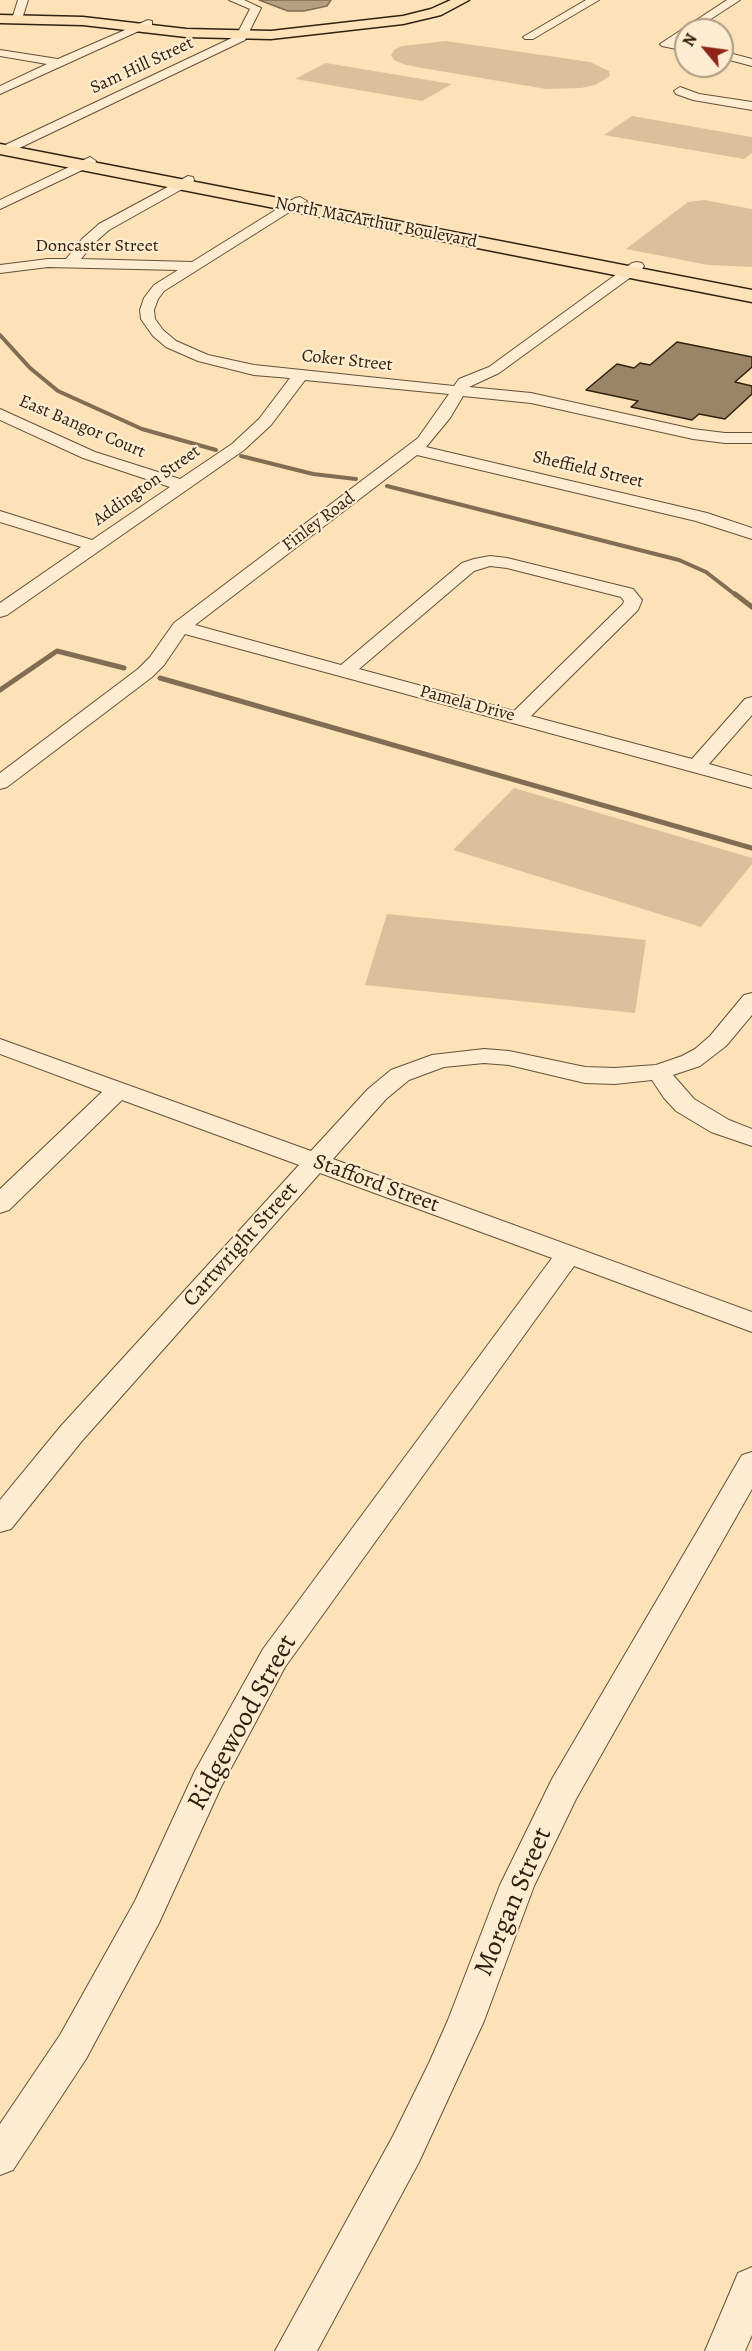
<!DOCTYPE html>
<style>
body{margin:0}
#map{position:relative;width:752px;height:2351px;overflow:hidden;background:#fde2b7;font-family:Alegreya,serif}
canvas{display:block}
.north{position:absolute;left:674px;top:18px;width:60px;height:60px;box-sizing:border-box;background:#feecd0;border:2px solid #ab9b84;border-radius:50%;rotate:299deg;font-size:16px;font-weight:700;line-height:24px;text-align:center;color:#2f2111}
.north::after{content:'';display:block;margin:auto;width:21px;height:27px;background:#8f2418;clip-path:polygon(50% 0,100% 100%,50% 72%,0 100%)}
</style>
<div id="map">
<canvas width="752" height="2351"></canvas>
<div class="north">N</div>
</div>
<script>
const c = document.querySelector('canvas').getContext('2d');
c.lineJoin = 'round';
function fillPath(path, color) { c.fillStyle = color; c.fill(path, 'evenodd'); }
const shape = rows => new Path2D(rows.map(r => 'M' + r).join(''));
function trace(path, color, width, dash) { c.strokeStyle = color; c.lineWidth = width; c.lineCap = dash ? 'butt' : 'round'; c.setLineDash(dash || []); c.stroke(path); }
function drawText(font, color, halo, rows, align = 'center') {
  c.font = font + ' Alegreya,serif'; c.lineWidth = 4.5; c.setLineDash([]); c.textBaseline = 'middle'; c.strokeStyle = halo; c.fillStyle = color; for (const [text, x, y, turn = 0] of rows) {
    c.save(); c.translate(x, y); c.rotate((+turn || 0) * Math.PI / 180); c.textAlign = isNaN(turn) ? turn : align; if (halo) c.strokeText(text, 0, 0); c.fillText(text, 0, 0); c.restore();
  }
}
fillPath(shape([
 [446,41,590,62,609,71,610,76,595,85,581,88,546,89,416,67,403,64,394,60,391,55,394,50,402,46],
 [326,63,452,84,422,101,295,79],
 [632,116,752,137,752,153,744,159,604,135],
 [704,200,752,209,752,267,708,265,626,249,688,202],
 [514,788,752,858,752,864,701,927,453,850],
 [387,914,646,940,635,1013,365,985]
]), '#dac19b');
const water = shape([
 [259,0,331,0,327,6,304,11,288,11,259,0]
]);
fillPath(water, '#b7a07f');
trace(water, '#816d53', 1.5);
trace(shape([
 [0,335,30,368,58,391,142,429,216,450],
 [241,456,313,474,356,479],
 [387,486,679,560,706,572,737,596]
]), '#816d53', 4);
trace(shape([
 [735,594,752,607],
 [160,678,752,848],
 [0,690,57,651,124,668]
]), '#816d53', 5);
const building = shape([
 [677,342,752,357,752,367,735,382,752,386,752,394,725,419,699,414,692,420,631,407,638,401,586,390,617,364,634,368,640,363,650,365,677,342]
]);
fillPath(building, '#9a8567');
trace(building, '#2f2111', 1.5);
const minor = shape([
 [18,0,28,0,22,19,17,22,12,19,18,0],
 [229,0,244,0,261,8,245,40,9,153,0,152,1,147,236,36,250,9,229,0],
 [586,0,599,0,533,39,525,39,523,37,586,0],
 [727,0,740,0,694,30,686,30,686,35,675,43,686,45,686,51,662,46,660,44,727,0],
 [148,20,152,21,152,25,0,94,0,86,47,64,0,56,0,50,58,59,148,20],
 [722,51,752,59,752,66,722,58,722,51],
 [680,87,699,94,752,102,752,110,693,100,676,94,674,91,680,87],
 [90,157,96,161,95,164,0,209,0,200,90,157],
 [188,176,193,177,194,180,193,183,109,230,92,245,81,259,192,262,295,198,300,197,307,201,164,291,158,299,154,310,155,319,163,330,176,341,208,355,254,365,454,386,459,379,489,367,632,263,637,262,642,263,644,266,642,269,499,373,469,387,531,393,693,429,725,433,752,433,752,443,725,443,693,439,531,403,463,396,450,418,426,447,707,513,752,528,752,539,696,521,417,455,195,625,341,665,462,563,474,559,490,556,507,558,633,589,642,600,638,610,531,716,692,759,745,699,752,697,752,715,709,764,752,776,752,788,185,634,164,665,152,677,7,787,0,789,0,773,138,669,150,657,174,623,418,438,449,394,305,380,271,425,244,450,7,615,0,617,0,603,81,547,0,522,0,511,92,540,170,487,83,458,0,420,0,409,95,452,180,479,232,444,259,419,290,378,254,375,198,361,166,347,153,336,141,319,140,310,144,298,154,285,178,270,48,267,0,273,0,265,48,259,66,259,82,239,99,224,188,176],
 [490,566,507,568,621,597,624,601,623,604,514,711,359,669,474,571,490,566],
 [752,993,752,1015,726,1046,700,1066,673,1075,694,1099,729,1120,752,1129,752,1146,711,1132,676,1111,664,1098,652,1080,615,1084,585,1083,509,1065,484,1063,444,1067,409,1080,386,1099,333,1159,752,1312,752,1332,574,1266,285,1667,221,1787,159,1923,86,2059,13,2170,0,2175,0,2124,60,2035,135,1901,195,1771,263,1649,552,1258,320,1173,81,1442,11,1529,0,1532,0,1500,61,1426,299,1165,122,1100,9,1210,0,1213,0,1189,102,1092,0,1054,0,1039,311,1151,368,1089,391,1070,432,1055,484,1049,509,1051,585,1067,615,1068,656,1065,682,1056,695,1049,710,1036,744,995,752,993],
 [752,1452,752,1489,576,1799,534,1886,484,2021,419,2162,317,2351,275,2351,393,2136,429,2063,448,2020,500,1885,552,1779,742,1455,752,1452],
 [752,2267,752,2335,745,2351,705,2351,738,2273,752,2267]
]);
const major = shape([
 [451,0,469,0,441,15,403,24,271,39,186,37,83,25,0,23,0,15,83,17,186,29,271,31,403,16,431,9,451,0],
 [0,144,752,290,752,302,0,154,0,144]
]);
trace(minor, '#62513a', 2);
trace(major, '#2f2111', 3);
fillPath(minor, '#feecd0');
fillPath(major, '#fde2b7');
drawText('18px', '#2f2111', '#feecd0', [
 ["Sam Hill Street",142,66,-25],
 ["North MacArthur Boulevard",376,223,11],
 ["Doncaster Street",97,247],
 ["Coker Street",347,361,6],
 ["East Bangor Court",82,427,23],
 ["Sheffield Street",588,470,13],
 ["Addington Street",147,486,-35],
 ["Finley Road",319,522,-37],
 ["Pamela Drive",467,704,15]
]);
drawText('22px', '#2f2111', '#feecd0', [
 ["Stafford Street",376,1184,20],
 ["Cartwright Street",241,1245,-48]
]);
drawText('27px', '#2f2111', '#feecd0', [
 ["Ridgewood Street",243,1723,-61],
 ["Morgan Street",514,1902,-67]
]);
</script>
